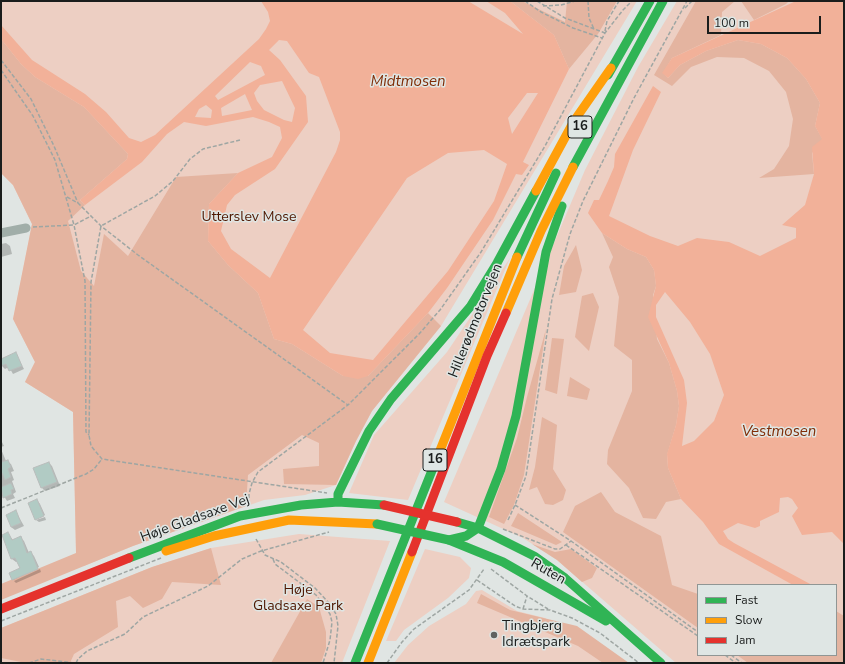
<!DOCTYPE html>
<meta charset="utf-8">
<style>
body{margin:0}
#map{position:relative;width:845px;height:664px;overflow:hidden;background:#e0e5e3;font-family:"Nunito Sans",sans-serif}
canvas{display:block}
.frame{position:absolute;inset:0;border:2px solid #1a1d1c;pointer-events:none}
.legend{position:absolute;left:697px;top:584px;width:140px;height:72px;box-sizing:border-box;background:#dfe6e4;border:1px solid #909694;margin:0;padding:5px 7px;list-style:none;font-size:12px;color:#1a1d1c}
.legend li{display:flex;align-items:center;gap:8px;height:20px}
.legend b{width:20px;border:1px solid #909694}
.scale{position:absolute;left:707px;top:16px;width:114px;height:18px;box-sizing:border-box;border:2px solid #1a1d1c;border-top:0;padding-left:5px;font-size:12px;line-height:14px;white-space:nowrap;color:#1a1d1c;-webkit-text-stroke:3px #dfe6e4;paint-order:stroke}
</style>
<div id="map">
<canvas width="845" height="664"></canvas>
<div class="frame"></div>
<ul class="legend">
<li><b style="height:5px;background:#30b455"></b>Fast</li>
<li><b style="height:5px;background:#ff9f0a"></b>Slow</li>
<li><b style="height:5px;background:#e5322d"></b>Jam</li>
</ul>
<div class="scale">100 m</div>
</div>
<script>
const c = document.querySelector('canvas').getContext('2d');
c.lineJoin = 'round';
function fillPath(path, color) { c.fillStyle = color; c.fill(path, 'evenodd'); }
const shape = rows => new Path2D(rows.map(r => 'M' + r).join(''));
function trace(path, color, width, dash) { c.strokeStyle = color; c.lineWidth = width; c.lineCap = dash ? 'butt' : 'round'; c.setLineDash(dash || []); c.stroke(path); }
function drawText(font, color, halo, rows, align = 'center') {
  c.font = font + ' "Nunito Sans",sans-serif'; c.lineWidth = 3; c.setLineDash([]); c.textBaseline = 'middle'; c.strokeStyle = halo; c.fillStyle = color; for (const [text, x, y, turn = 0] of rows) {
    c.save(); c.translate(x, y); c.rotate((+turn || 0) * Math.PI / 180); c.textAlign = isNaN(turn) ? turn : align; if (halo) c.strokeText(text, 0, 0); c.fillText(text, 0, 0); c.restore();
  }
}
fillPath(shape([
 [1,1,637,1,441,326,372,411,356,441,336,485,305,495,264,500,133,546,84,566,76,553,73,412,25,382,35,362,13,319,32,224,13,185,1,173],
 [677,1,844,1,844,663,676,663,557,560,523,538,444,502,585,170,638,67],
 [698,585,836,585,836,655,698,655],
 [510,258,408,500,349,493,374,435,447,352],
 [299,534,390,541,342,663,1,663,1,628,152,567,211,548],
 [425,549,460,557,471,568,469,578,448,598,404,630,396,641,386,641],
 [482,590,517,611,545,618,608,663,394,663,408,645,429,626,466,604,476,591]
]), '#edcfc3');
fillPath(shape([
 [510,1,522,1,565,22,567,1,617,1,598,34,569,69,554,35],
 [696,1,735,1,722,12,721,35,672,58,663,73,668,78,680,65,706,51,738,40,761,44,787,58,806,79,820,103,815,126,823,140,812,153,814,174,759,178,774,169,789,146,793,119,786,92,769,71,744,58,717,57,691,67,672,86,654,75],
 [741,1,789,1,786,4,754,20],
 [1,39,21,64,35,77,84,107,128,154,127,159,80,200,85,205,68,221,81,271,94,286,104,234,128,256,176,177,238,173,209,204,208,241,228,265,258,293,274,339,292,344,343,376,368,376,428,313,441,326,372,411,356,441,336,485,284,484,283,469,319,466,319,443,302,435,248,475,246,506,133,546,1,600,1,584,76,553,73,412,25,382,35,362,13,319,32,224,13,185,1,173],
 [602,233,627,249,646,257,654,270,656,286,653,295,657,339,669,363,677,391,679,406,676,425,667,455,668,468,681,499,666,502,656,519,643,518,629,488,607,464,608,450,632,391,632,360,614,346,619,297,609,267,613,257],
 [576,245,582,270,576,292,559,295,564,266],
 [593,293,599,307,589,351,575,337,582,296],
 [546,329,524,475,514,505,504,524,489,517,517,438,527,397],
 [552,338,564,339,557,394,545,390],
 [570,377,590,389,587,400,567,396],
 [542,417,557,425,553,469,566,490,563,500,553,505,545,504,537,487,529,490,535,467],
 [601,492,615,512,661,536,672,585,698,594,698,628,563,532,575,506],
 [518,513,562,542,556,545,511,526],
 [532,544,555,552,571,549,597,568,592,578,582,582,557,560],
 [211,548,221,585,172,582,162,599,143,608,130,596,116,601,118,627,74,654,70,663,26,663,1,658,1,628,152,567],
 [481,594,510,610,577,626,629,663,603,663,578,646,477,603],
 [307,599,319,607,326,632,326,648,321,663,271,663],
 [836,611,844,616,844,663,748,663,737,655,836,655]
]), '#e4b4a0');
fillPath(shape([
 [261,1,468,1,523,34,505,13,486,1,510,1,554,35,569,69,523,162,529,165,522,175,516,174,493,220,447,288,428,313,368,376,358,379,343,376,292,344,274,339,258,293,228,265,208,241,209,204,238,173,272,157,282,138,280,127,269,122,253,117,206,126,184,122,167,134,142,162,85,205,80,200,127,159,128,154,84,107,35,77,21,64,1,39,1,25,32,60,85,94,106,112,129,138,141,142,155,135,259,39,266,29,270,21,268,12],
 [279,40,287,41,309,73,319,77,340,132,340,140,336,152,270,278,231,249,221,231,227,205,235,195,275,169,308,122,306,96,280,60,269,50],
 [250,62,261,66,265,75,218,100,215,96],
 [282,81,295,108,292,122,284,120,264,110,257,101,254,93,260,85],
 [527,93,538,93,512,134,508,118],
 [245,94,252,110,222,116,221,108],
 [206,105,212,110,211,118,195,117,199,109],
 [484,150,507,164,494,201,448,271,373,360,330,353,303,330,407,178,448,153],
 [796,1,844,1,844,544,832,532,802,535,792,516,798,508,792,499,788,497,780,498,779,512,760,521,760,526,755,528,738,523,723,531,728,539,734,543,812,585,793,585,719,544,703,522,681,499,668,468,667,454,676,425,679,406,677,391,669,363,648,317,656,286,654,270,646,257,627,249,602,233,588,213,594,200,599,200,608,181,614,167,615,154,653,86,661,92,633,150,609,216,650,236,678,246,697,238,729,242,760,256,796,238,796,228,782,225,805,205,814,174,812,147,822,139,815,126,820,103,806,79,787,58,761,44,738,40,706,51,680,65,668,78,662,73,672,58],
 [665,292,690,322,710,354,724,395,714,421,694,441,682,446,687,403,684,380,656,317,656,305]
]), '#f2b199');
fillPath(shape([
 [6,243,10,246,12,254,1,257,1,244],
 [16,354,24,369,13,374,9,367,5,369,2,366,1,360],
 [1,440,4,446,1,447],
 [1,449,6,461,11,464,14,471,11,472,14,480,12,481,16,492,13,494,15,498,7,501,1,491],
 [49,463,52,466,60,486,45,491,42,488,34,469],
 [37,500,40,504,45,515,36,518],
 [16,512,24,526,15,530,11,527],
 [45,517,46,520,39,522,36,520],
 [8,534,13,540,20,537,24,541,29,553,30,552,34,556,39,567,13,580,10,574,21,569,18,561,16,562,12,559],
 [40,569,41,572,16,583,14,581]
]), '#0003');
const building = shape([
 [16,352,22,366,9,371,6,364,1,366,1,359,16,352],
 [8,460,11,467,8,469,11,477,5,480,2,473,1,474,1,462,8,460],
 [49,462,57,482,41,488,33,468,49,462],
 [11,483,14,489,11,490,12,494,3,498,1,487,11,483],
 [37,499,44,516,35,520,28,503,37,499],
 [16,510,21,523,11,527,6,515,16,510],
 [8,532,12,540,21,536,27,553,31,551,38,569,12,580,9,573,20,568,15,558,11,559,2,535,8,532]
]);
fillPath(building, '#b1cbc4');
trace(building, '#b9bcbb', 1);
trace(shape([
 [525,1,541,12,573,28,602,38],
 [537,1,565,18,605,33],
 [588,1,589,18,594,29],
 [543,6,561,5,575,1],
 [685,8,692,1],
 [605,31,607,21,619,1],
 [1,60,31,99,54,146,78,203],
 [1,70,33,116,55,160,74,225,85,281,86,432,89,435],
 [240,140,203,149,190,159,173,181,155,196,101,226,91,282,89,435,91,446,102,459,327,493],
 [67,197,78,203,101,226,138,255,348,405],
 [33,227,74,225,91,216],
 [249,504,249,494,252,483,258,472,348,405,419,334,440,310,481,252,545,146,605,33,623,10,632,1],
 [515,505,571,541,698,632],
 [1,508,86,474,94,469,102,459],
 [508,520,515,505,526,476,552,299,570,234,583,201,634,98,687,1],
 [503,529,555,549,560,549,571,541],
 [256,539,265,555,281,562,315,588,329,603,336,614,338,626,334,663],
 [566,545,698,636],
 [273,559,275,564,316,595,330,614,332,622,330,640,323,663],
 [491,569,527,596,548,609],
 [477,580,515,606,523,609,550,610,572,618,600,633,639,663],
 [523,609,527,596],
 [1,621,161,558],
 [725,655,736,663],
 [731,655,742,663],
 [29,663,41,659,75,663],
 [76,663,78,659,87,651,125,634,143,617,208,586,242,559,261,551,329,532],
 [387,663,402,642,414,629,469,590,484,569]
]), '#9ea6a3', 1.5, [4, 2]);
trace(shape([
 [1,233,26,228]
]), '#a1aea9', 9);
trace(shape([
 [608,75,650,1],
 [573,167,663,1],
 [517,257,556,173],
 [338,502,338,494,369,431,391,399,470,307,497,263,536,191],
 [457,522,478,528,534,556,565,578,661,663],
 [449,540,503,562,606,621],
 [449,540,466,536,478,528,501,469,516,416,546,252,562,206],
 [129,558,240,516,301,505,338,502,384,505],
 [355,663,439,453]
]), '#30b455', 9);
trace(shape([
 [536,191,574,121,611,68],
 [506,313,541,231,573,167],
 [439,453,517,257],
 [166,551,214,536,289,520,377,524],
 [368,663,412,552]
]), '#ff9f0a', 9);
trace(shape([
 [412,552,487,356,506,313],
 [1,609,129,558]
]), '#e5322d', 9);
trace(shape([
 [377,524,449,540]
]), '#30b455', 9);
trace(shape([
 [384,505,457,522]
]), '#e5322d', 9);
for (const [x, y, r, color] of [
 [494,635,4,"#5f6362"]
]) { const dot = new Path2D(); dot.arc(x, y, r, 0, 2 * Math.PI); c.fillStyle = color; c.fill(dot); trace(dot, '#dfe6e4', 1.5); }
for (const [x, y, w] of [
 [580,127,24],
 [435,460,24]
]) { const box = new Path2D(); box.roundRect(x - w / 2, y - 11, w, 22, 3); c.fillStyle = '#dfe6e4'; c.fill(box); trace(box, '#1a1d1c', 1); }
drawText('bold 13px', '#1a1d1c', null, [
 ["16",580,127],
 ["16",435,460]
]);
drawText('14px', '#4f1700', '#dfe6e4', [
 ["Utterslev Mose",249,218],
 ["Høje",298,591],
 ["Gladsaxe Park",298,607]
]);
drawText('14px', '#1a1d1c', '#dfe6e4', [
 ["Hillerødmotorvejen",476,321,-68],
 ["Høje Gladsaxe Vej",195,519,-20],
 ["Ruten",548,572,30]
]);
drawText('14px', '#1a1d1c', '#dfe6e4', [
 ["Tingbjerg",502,627],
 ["Idrætspark",502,643]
], 'left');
drawText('italic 15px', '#802e08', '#dfe6e4', [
 ["Midtmosen",408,82],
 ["Vestmosen",779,432]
]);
</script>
